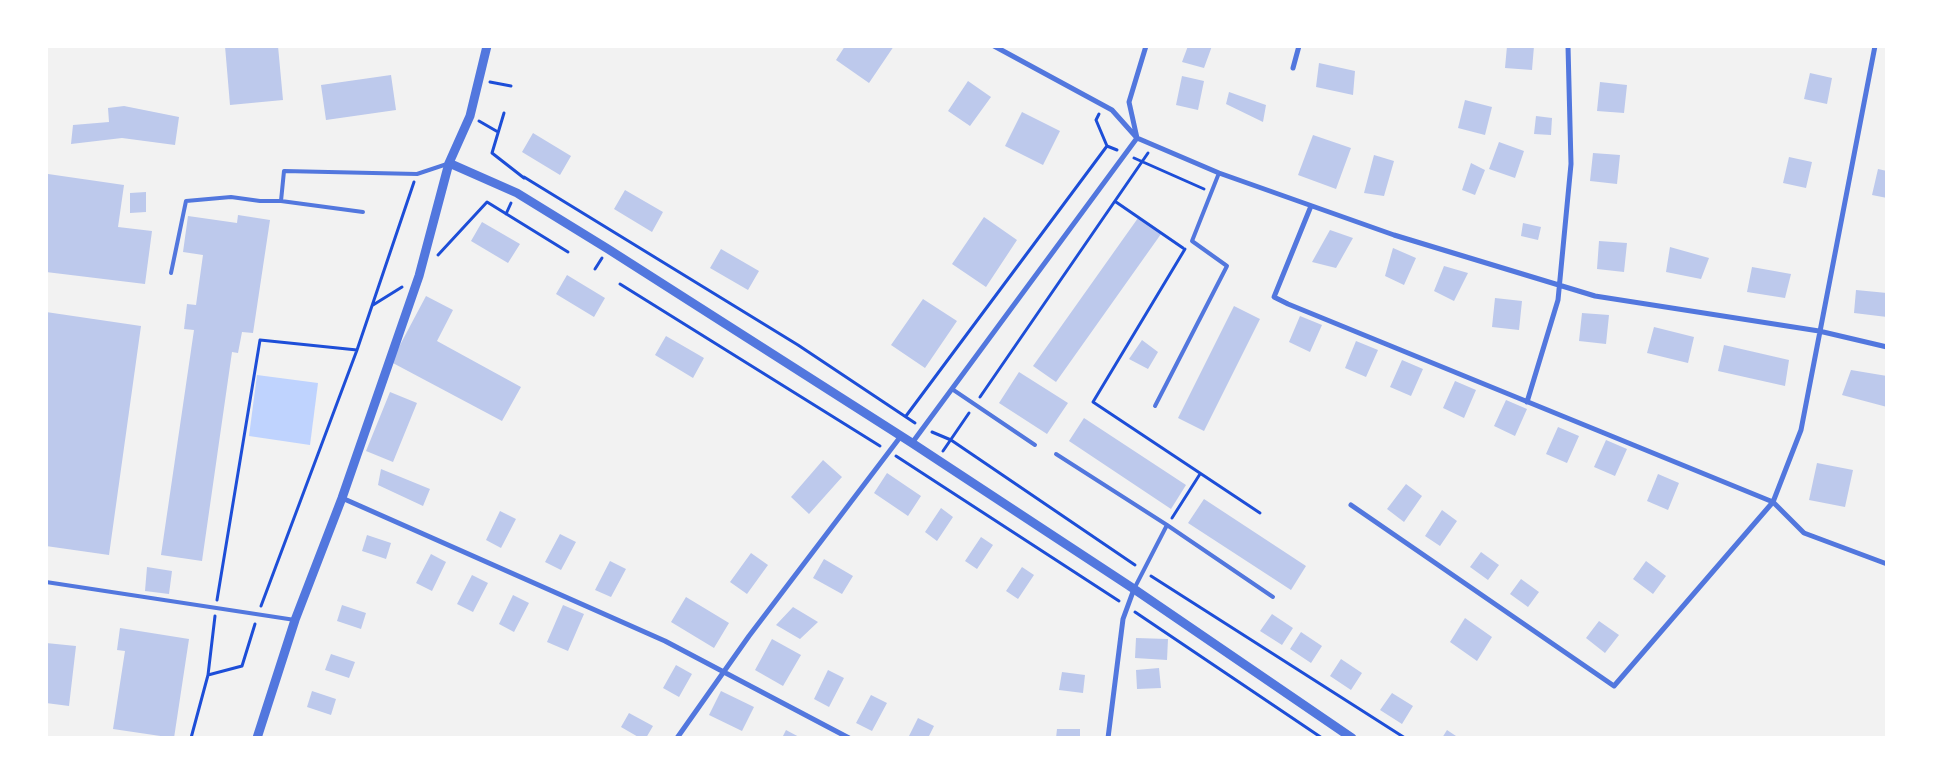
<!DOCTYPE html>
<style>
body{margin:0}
#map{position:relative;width:1933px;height:784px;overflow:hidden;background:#f2f2f2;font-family:"Sofia Sans Condensed",sans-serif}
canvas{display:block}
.frame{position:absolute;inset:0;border:48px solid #fff;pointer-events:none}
</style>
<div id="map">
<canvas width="1933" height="784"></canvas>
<div class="frame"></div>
</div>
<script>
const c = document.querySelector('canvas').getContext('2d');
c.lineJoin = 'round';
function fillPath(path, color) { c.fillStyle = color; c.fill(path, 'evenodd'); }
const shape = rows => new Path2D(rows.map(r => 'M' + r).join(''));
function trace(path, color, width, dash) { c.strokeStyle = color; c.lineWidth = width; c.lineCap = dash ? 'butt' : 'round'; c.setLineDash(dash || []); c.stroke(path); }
fillPath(shape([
 [257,375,318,383,310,445,249,436]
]), '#bfd3fe');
fillPath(shape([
 [225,46,278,46,283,100,230,105],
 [845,46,894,46,869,83,836,60],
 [1188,46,1212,46,1204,68,1182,62],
 [1507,46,1534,46,1532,70,1505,68],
 [1319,63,1355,71,1353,95,1316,87],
 [1810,73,1832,78,1827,104,1804,99],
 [391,75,396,110,326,120,321,85],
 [1182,76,1204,81,1198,110,1176,105],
 [968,81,991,97,970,126,948,111],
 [1600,82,1627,85,1624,113,1597,111],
 [1229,92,1266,105,1263,122,1226,104],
 [1465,100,1492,107,1485,135,1458,128],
 [124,106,179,117,175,145,122,138,71,144,73,125,109,122,108,108],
 [1022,112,1060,131,1043,165,1005,146],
 [1536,116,1552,118,1551,135,1534,134],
 [533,133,571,156,560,175,522,152],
 [1313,135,1351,148,1336,189,1298,175],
 [1499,142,1524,151,1515,178,1489,169],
 [1593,153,1620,155,1617,184,1590,181],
 [1374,155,1394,161,1384,196,1364,193],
 [1789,157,1812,162,1806,188,1783,183],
 [1471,163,1485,170,1475,195,1462,190],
 [1878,169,1887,171,1887,198,1872,195],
 [48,174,124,185,118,227,152,231,145,284,46,272,46,187],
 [625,190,663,212,652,232,614,209],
 [146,192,146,212,130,213,130,193],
 [238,215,270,220,253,333,242,332,238,353,232,352,202,561,161,555,194,330,184,329,187,304,196,305,203,255,183,252,188,216,237,223],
 [984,217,1017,240,986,287,952,264],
 [1138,218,1161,234,1056,382,1033,366],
 [482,222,520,244,508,263,471,241],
 [1523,223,1541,227,1538,240,1521,236],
 [1330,230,1353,238,1336,268,1312,262],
 [1599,241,1627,243,1624,272,1597,269],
 [1670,247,1709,258,1701,279,1666,272],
 [1393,248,1416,258,1404,285,1385,276],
 [721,249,759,271,748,290,710,268],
 [1444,266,1468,273,1454,301,1434,291],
 [1752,267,1791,274,1785,298,1747,292],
 [567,275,605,298,594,317,556,294],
 [1856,290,1887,293,1887,317,1854,313],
 [426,296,453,310,437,341,521,387,502,421,391,362],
 [1495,298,1522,301,1519,330,1492,327],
 [923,299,957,321,925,368,891,345],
 [1234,306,1260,319,1204,431,1178,418],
 [46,312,141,326,109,555,46,546],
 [1582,313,1609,315,1606,344,1579,341],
 [1300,316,1322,325,1310,352,1289,342],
 [1654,327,1694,337,1688,363,1647,353],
 [666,336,704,358,693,378,655,355],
 [1142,340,1158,352,1148,369,1129,359],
 [1356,341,1378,350,1366,377,1345,368],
 [1724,345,1789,360,1785,386,1718,371],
 [1402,360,1423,369,1411,396,1390,387],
 [1851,370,1887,376,1887,407,1842,395],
 [1019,372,1068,403,1047,434,999,403],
 [1455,381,1476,390,1464,418,1443,408],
 [390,392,417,403,393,462,366,451],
 [1506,400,1527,409,1515,436,1494,426],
 [1084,418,1186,485,1171,509,1069,441],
 [1558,427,1579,436,1567,463,1546,454],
 [1606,440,1627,449,1615,476,1594,467],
 [823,460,842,477,809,514,791,497],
 [1817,463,1853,470,1845,507,1809,500],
 [381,469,430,489,423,506,378,485],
 [887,473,921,496,908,516,874,493],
 [1658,474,1679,483,1668,510,1647,501],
 [1406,484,1422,496,1404,522,1387,509],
 [1204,499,1306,566,1291,590,1188,523],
 [941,508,953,517,937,541,925,532],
 [1442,510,1457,521,1440,546,1425,536],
 [500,511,516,519,501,548,486,540],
 [560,534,576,542,561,570,545,562],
 [367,535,391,543,386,559,362,551],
 [981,537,993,545,977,569,965,561],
 [1481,552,1499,565,1488,580,1470,567],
 [751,553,768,565,747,594,730,582],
 [431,554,446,562,432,591,416,583],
 [824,559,853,576,842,594,813,578],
 [610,561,626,569,611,597,595,590],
 [1646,561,1666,576,1653,594,1633,579],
 [147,567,172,571,169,594,145,591],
 [1022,567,1034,575,1018,599,1006,591],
 [472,575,488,583,473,612,457,604],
 [1521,579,1539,592,1528,607,1510,594],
 [513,595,529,603,514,632,499,624],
 [686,597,729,623,714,648,671,622],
 [342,605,366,613,361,629,337,621],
 [563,605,584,614,568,651,547,642],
 [793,607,818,622,800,639,776,625],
 [1272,614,1293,628,1282,645,1260,631],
 [1465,618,1492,637,1477,661,1450,642],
 [1599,621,1619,635,1605,653,1586,638],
 [120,628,189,639,174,738,113,729,125,651,117,650],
 [1301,632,1322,646,1311,663,1290,649],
 [1136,638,1168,639,1167,660,1135,658],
 [772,639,801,655,783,686,755,670],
 [46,643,76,646,69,706,46,703],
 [331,654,355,662,349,678,325,670],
 [1341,659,1362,673,1351,690,1330,676],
 [676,665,692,674,679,697,663,688],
 [1159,668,1161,688,1137,689,1136,670],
 [828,670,844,678,829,707,814,699],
 [1062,672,1085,675,1083,693,1059,690],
 [312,691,336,699,331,715,307,707],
 [721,691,754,707,742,731,709,715],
 [1392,693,1413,706,1402,724,1380,710],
 [871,695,887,703,872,731,856,723],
 [629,713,653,726,646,738,640,738,621,727],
 [918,718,934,726,928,738,908,738],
 [1057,729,1080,729,1080,738,1056,738],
 [786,730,801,738,782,738],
 [1447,730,1459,738,1442,738]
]), '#bdc9ec');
trace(shape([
 [490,82,511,86],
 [504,113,492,153,524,178],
 [1099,114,1096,120,1107,146,1117,150],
 [479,121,498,132],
 [1134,158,1204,189],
 [524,177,798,345,915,423],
 [1116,202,1183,248],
 [506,214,511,203],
 [1185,249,1093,402,1260,513],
 [438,255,487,202,568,252],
 [595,269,602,258],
 [620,284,880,446],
 [373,305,402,287],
 [980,397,1148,153],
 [906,416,1107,146],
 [932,432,951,440,1135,565],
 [943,451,969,413],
 [896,456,1119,601],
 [1172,518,1200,474],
 [1151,576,1405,738],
 [217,600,260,340,357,350],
 [261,606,357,350,414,182],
 [1135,612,1322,738],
 [208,675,242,666,255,624],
 [191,738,208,675,215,616]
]), '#1d4ed8', 3);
trace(shape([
 [363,212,281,201,284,171,417,174,447,164],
 [171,273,186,201,231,197,260,201,281,201],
 [952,389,1035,445],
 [1155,406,1227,266,1192,241,1219,173],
 [1056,454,1167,525,1273,597],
 [46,582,295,620],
 [1134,589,1167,525]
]), '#5277de', 4);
trace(shape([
 [994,46,1112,110,1137,138,1219,173,1394,235,1595,296,1819,331,1887,347],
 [1293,68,1299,46],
 [1311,206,1274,297,1288,304,1773,502,1804,533,1887,564],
 [1527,402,1558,300,1571,164,1568,46],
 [912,443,1137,138,1129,102,1146,46],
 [342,498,665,641,849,738],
 [1351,505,1614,686,1773,502,1801,430,1875,46],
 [677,738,749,636,901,436],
 [1108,738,1123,619,1134,589]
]), '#5277de', 5);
trace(shape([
 [449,163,517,193,608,249,912,443,1134,589,1352,738],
 [257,738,295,620,342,498,419,276,449,163,470,116,487,46]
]), '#5277de', 9);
</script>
